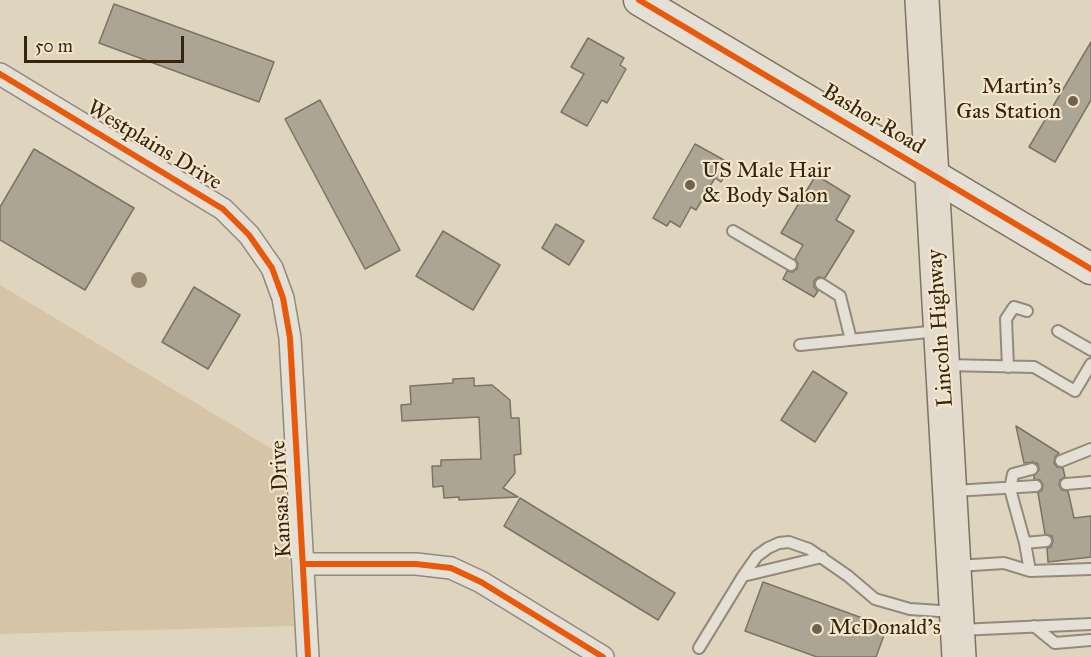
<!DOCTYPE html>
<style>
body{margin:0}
#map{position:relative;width:1091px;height:657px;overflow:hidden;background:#dfd4bd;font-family:"IM FELL Great Primer",serif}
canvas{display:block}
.scale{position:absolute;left:24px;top:36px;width:160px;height:27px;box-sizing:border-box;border:3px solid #37240d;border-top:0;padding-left:8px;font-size:18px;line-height:21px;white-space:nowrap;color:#37240d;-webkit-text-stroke:4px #f3e6cc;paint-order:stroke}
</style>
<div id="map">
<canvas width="1091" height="657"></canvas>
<div class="scale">50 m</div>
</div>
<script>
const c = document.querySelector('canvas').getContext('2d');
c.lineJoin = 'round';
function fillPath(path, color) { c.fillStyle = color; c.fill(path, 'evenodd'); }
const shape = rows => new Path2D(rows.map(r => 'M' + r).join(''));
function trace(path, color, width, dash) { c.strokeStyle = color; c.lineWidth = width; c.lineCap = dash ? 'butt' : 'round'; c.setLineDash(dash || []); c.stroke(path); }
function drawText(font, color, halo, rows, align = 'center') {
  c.font = font + ' "IM FELL Great Primer",serif'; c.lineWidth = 4.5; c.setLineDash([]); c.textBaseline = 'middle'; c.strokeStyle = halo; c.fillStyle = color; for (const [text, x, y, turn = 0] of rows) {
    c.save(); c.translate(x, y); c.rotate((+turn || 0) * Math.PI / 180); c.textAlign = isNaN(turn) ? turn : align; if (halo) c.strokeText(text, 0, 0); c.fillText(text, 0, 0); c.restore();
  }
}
fillPath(shape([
 [0,285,282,455,294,626,0,634]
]), '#d5c5a6');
const building = shape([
 [114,4,274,62,259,102,99,43,114,4],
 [588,38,624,58,620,65,626,69,607,103,602,100,587,126,561,112,584,74,571,67,588,38],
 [1091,42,1091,100,1055,162,1029,147,1091,42],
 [320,100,400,250,365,269,285,119,320,100],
 [695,144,731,164,721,182,715,178,696,210,691,207,680,227,670,221,667,226,653,218,695,144],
 [34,149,134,208,85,290,0,240,0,207,34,149],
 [816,175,850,196,836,220,854,231,825,278,818,277,814,281,814,287,818,291,814,297,783,279,787,271,792,272,797,269,798,264,795,259,803,245,781,233,816,175],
 [556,224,584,241,569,265,542,248,556,224],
 [443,231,500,265,473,310,416,276,443,231],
 [194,287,240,315,208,369,162,342,194,287],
 [813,371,847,393,815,442,781,420,813,371],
 [474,378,474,386,492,385,510,400,511,418,519,418,521,454,514,455,515,473,503,488,518,497,459,500,459,497,444,498,443,486,433,487,432,466,441,466,441,460,481,459,479,417,402,421,401,405,411,404,410,386,453,383,453,379,474,378],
 [1016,426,1059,453,1055,457,1054,463,1057,467,1063,468,1065,477,1060,480,1059,485,1062,490,1068,491,1074,518,1091,516,1091,557,1048,562,1047,548,1051,547,1053,541,1052,536,1045,534,1038,493,1042,490,1043,485,1040,480,1034,479,1034,476,1039,470,1038,464,1033,462,1024,463,1016,426],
 [520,498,675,593,658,620,504,526,520,498],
 [763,582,887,627,876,657,817,657,745,631,763,582]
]);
fillPath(building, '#ada594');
trace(building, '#7b7364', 1.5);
const lane = shape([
 [733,231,791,265],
 [821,284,840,296,851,340],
 [1058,331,1091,350],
 [800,345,938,331],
 [947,365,1034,367,1075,391,1091,364],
 [1008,367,1006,319,1014,307,1027,311],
 [1061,461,1091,449],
 [1066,484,1091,482],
 [954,491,1036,486],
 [1025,543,1046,541],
 [957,566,1004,563,1030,571,1091,569],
 [1030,571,1025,543,1010,489,1013,474,1032,469],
 [743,576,822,557],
 [1034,626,1055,643,1091,640],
 [959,630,1091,624],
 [699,648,743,576,757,556,768,548,779,543,789,542,809,549,848,576,875,599,910,609,954,612]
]);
const street = shape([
 [0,74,223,209,249,235,272,268,283,298,290,338,308,657],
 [304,564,416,564,451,568,481,582,603,657]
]);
const secondary = shape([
 [639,0,1091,269]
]);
const highway = shape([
 [922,0,959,657]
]);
trace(lane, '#938a7b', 14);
trace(street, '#938a7b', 24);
trace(secondary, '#7b7364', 33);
trace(highway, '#7b7364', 36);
trace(lane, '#e5e0d5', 10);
trace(street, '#e5e0d5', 21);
trace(secondary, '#e5e0d5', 30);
trace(highway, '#e1dacd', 33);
trace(shape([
 [639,0,1091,269],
 [0,74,223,209,249,235,272,268,283,298,290,338,308,657],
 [304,564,416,564,451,568,481,582,603,657]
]), '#e8590c', 6);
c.fillStyle = '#97886f';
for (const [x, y] of [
 [139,280]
]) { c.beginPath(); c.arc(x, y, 8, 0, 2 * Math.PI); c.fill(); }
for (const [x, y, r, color] of [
 [1073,101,6,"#72624b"],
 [690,185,6,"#72624b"],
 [817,629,6,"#72624b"]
]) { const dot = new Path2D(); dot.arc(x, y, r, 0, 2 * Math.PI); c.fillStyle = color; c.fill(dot); trace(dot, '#f3e6cc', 2); }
drawText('22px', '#37240d', '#f3e6cc', [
 ["Martin's",1061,88,"right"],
 ["Gas Station",1061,113,"right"],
 ["US Male Hair",702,172],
 ["& Body Salon",702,197],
 ["McDonald's",829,629]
], 'left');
drawText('22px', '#37240d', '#f3e6cc', [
 ["Bashor Road",873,120,31],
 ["Westplains Drive",154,146,31],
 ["Lincoln Highway",941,328,-94],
 ["Kansas Drive",282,499,-93]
]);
</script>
